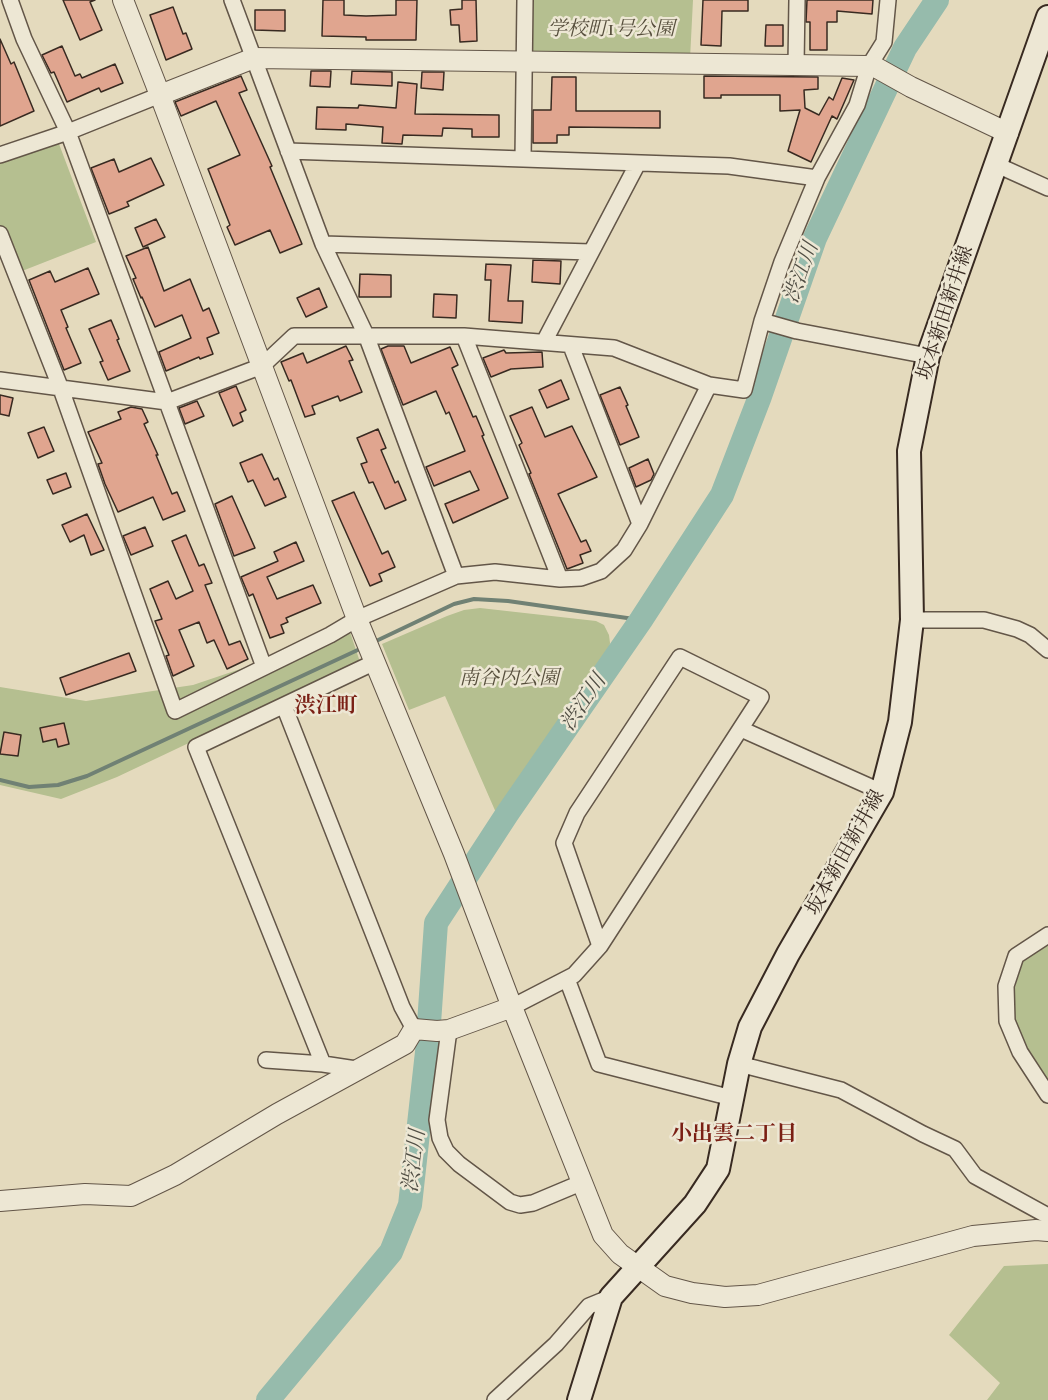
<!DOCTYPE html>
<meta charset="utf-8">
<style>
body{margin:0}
canvas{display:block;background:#e4dabd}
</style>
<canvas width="1048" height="1400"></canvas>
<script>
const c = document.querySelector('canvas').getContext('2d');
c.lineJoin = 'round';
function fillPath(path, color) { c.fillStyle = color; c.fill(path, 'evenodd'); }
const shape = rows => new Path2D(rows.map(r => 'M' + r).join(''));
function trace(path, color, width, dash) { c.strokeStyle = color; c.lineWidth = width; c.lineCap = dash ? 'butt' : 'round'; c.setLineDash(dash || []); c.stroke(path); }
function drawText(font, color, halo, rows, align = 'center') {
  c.font = font + ' "IM FELL French Canon","Noto Serif JP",serif'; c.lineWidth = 5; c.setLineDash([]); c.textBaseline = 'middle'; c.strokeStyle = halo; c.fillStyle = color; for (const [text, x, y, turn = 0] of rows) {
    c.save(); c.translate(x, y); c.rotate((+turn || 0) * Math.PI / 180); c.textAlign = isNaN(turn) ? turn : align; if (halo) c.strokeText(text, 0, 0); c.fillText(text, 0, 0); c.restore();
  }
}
fillPath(shape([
 [531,0,693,0,690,59,530,58],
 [56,136,96,242,17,273,0,226,0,158],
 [480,608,596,621,604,625,609,635,610,643,609,652,497,815,445,696,409,710,382,644,447,616,464,610],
 [350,632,360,662,117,777,61,799,0,785,0,687,86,701,193,685],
 [1048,943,1048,1080,1025,1044,1014,1017,1014,991,1022,961],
 [1048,1264,1048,1400,987,1400,1000,1383,949,1335,1004,1266]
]), '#b5bf90');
trace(shape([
 [374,642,454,604,474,599,508,601,641,620],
 [0,780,29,787,58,785,87,776,362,648]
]), '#708174', 4);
trace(shape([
 [268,1400,391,1252,410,1205,427,1052,436,923,507,814,641,620,722,495,759,399,815,238,905,48,937,0]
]), '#96bbac', 24);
const building = shape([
 [63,0,95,0,90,2,102,30,80,40,63,0],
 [323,0,344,0,344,15,366,16,396,15,396,0,417,0,416,40,366,40,366,37,322,36,323,0],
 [462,0,476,0,477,41,460,42,459,25,451,25,450,10,462,9,462,0],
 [703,0,748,0,748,11,722,11,721,46,701,45,703,0],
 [807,0,873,0,872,14,837,11,837,22,827,22,827,50,810,50,810,22,806,22,807,0],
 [173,7,183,34,186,33,192,49,166,60,150,15,173,7],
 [255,10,285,10,285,31,255,30,255,10],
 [766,25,783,25,783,46,765,46,766,25],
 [0,39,11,64,14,62,34,111,0,126,0,39],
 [62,46,75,76,80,74,82,78,115,64,123,83,101,92,99,88,67,102,54,72,51,73,42,55,62,46],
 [311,71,331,71,330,87,310,86,311,71],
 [352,71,392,72,392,86,351,84,352,71],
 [422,72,444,72,443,90,421,88,422,72],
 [241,76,247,90,239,93,272,166,270,167,302,244,280,253,270,230,235,245,227,227,230,225,208,169,240,155,216,101,181,116,175,102,241,76],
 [704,76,818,77,818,89,804,90,805,108,819,115,829,97,833,100,842,78,854,80,837,119,832,116,811,162,788,151,800,110,780,111,780,95,721,95,721,98,704,98,704,76],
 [552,77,576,77,576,111,660,111,660,128,569,127,569,135,557,135,557,143,533,143,533,110,551,110,552,77],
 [398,82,417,84,415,114,499,115,499,137,472,137,472,129,443,128,442,136,403,135,402,144,382,143,383,127,346,124,346,130,316,129,317,107,358,108,359,105,396,108,398,82],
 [151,158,164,185,127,202,129,206,109,214,91,168,114,159,119,172,151,158],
 [156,219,165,237,143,247,135,228,156,219],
 [148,247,164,291,190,279,203,311,209,308,219,333,207,338,213,354,200,359,199,357,166,371,159,352,191,338,182,315,155,327,142,297,141,298,133,279,136,278,126,256,148,247],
 [533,260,561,261,560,284,532,282,533,260],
 [486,264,511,265,508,301,523,301,522,323,489,321,491,280,485,280,486,264],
 [88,268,99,294,61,310,68,327,66,328,81,363,64,370,29,280,50,271,55,282,88,268],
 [360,274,391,275,391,297,359,297,360,274],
 [319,288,327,307,306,317,297,298,319,288],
 [434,294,457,295,456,318,433,317,434,294],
 [111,320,119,339,117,340,130,371,108,380,100,362,103,361,89,329,111,320],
 [346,346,353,360,349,361,362,392,340,401,338,396,312,406,315,414,305,417,291,380,289,381,281,362,303,353,307,363,346,346],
 [388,346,404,346,411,363,450,347,458,365,452,368,473,417,476,416,484,435,482,436,508,498,453,523,445,504,479,490,470,471,434,486,426,467,465,451,449,412,446,414,436,391,403,405,381,349,388,346],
 [504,350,506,353,542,352,543,367,511,369,491,377,483,358,504,350],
 [561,380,569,399,547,408,539,390,561,380],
 [236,386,246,410,240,413,243,421,233,426,219,393,236,386],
 [620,387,628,405,626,406,639,437,620,445,600,395,620,387],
 [0,395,13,398,9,416,0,414,0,395],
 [197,401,204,416,185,424,179,408,197,401],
 [131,407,142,409,148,422,144,424,158,455,156,455,172,494,177,492,185,511,163,520,153,497,118,512,105,484,98,464,102,463,88,432,121,419,118,412,131,407],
 [532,407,545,437,572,426,597,477,558,494,581,542,586,540,591,551,580,555,583,563,567,569,529,474,531,473,519,445,522,443,510,416,532,407],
 [44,427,54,451,38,458,28,433,44,427],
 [378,429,386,448,381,450,395,483,398,481,406,500,385,509,373,482,369,483,361,464,367,462,357,438,378,429],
 [262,454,274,480,278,478,286,497,265,506,253,480,248,482,240,463,262,454],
 [648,459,654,474,651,480,636,487,629,468,648,459],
 [66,473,71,487,53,494,47,480,66,473],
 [354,492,382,554,388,551,395,567,379,574,382,581,370,586,332,501,354,492],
 [232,496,255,548,234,556,215,504,232,496],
 [87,514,104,550,91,555,84,535,70,542,62,525,87,514],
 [145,527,153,546,131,555,123,536,145,527],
 [186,535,199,566,204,564,212,583,205,585,229,645,240,641,248,659,227,669,214,640,207,643,199,622,179,630,194,666,173,676,166,656,169,655,155,621,162,619,150,589,168,581,176,599,193,591,172,541,186,535],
 [296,542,304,561,267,577,277,599,313,585,321,603,286,618,288,622,281,625,284,633,270,638,253,594,249,596,241,577,278,561,274,552,296,542],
 [129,653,136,671,66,695,60,678,129,653],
 [64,723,69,744,58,747,56,739,43,742,40,728,64,723],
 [4,732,21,735,18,756,0,754,4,732]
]);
fillPath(building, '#e0a58f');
trace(building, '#382a21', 1.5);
const minor = shape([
 [232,0,323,244,366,335,456,576],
 [796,65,797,0],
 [160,95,68,132,264,667],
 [288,151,729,166,817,178],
 [0,155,68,132,24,39,10,0],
 [523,159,525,0],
 [997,165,1048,188],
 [0,234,61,389,175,711,330,635,357,619,456,576,495,572,560,579,581,578,601,571,624,550,640,524,709,385],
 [323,244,591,252],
 [762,321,797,331,928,356],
 [464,336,560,579],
 [544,342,638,163],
 [571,346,640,524],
 [0,380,167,402,262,366,294,336,464,336,614,348,709,385,744,390,762,321,782,262,817,178,857,105,869,66,884,42,888,0],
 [912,620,984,620,1017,629,1030,635,1048,650],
 [284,706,402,1007,414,1029],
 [741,729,882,792],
 [1048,935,1016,956,1006,986,1007,1021,1020,1052,1048,1095],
 [567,979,599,1064,732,1098],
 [512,1007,574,975,600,946,761,697,680,657,577,813,564,843,600,946],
 [449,1030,437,1120,440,1138,446,1151,459,1164,510,1202,520,1205,533,1203,583,1182],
 [266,1060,323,1064],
 [739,1064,841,1090,923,1134,955,1149,975,1176,1048,1216],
 [356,1069,323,1064,196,747,375,662],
 [495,1400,556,1344,589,1306,611,1297]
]);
const tertiary = shape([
 [123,0,160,95,357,619,454,854,512,1007,603,1235,620,1254,665,1286,692,1293,725,1297,758,1295,973,1236,1036,1230,1048,1231],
 [160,95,254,58,869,66,877,68,911,87,1008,133],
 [0,1201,85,1194,131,1196,175,1175,277,1114,405,1044,414,1029,437,1031,449,1030,512,1007]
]);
const secondary = shape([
 [579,1400,611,1297,695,1204,718,1169,739,1064,750,1027,788,954,882,792,900,722,912,620,909,451,928,356,1048,17]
]);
trace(minor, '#635648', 18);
trace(tertiary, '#635648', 22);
trace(secondary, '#382a21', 26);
trace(minor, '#ede7d4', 15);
trace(tertiary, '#ede7d4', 20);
trace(secondary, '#ede7d4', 22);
drawText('italic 20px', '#574f3d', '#ede7d4', [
 ["学校町1号公園",611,30],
 ["南谷内公園",509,679]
]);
drawText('20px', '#382a21', '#ede7d4', [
 ["坂本新田新井線",946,313,-72],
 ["坂本新田新井線",846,853,-61]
]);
drawText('italic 21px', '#504e44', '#ede7d4', [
 ["渋江川",802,273,-70],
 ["渋江川",584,703,-56],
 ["渋江川",415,1161,-83]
]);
drawText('bold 21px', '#7a1f14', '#ede7d4', [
 ["渋江町",326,707],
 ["小出雲二丁目",734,1135]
]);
</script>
